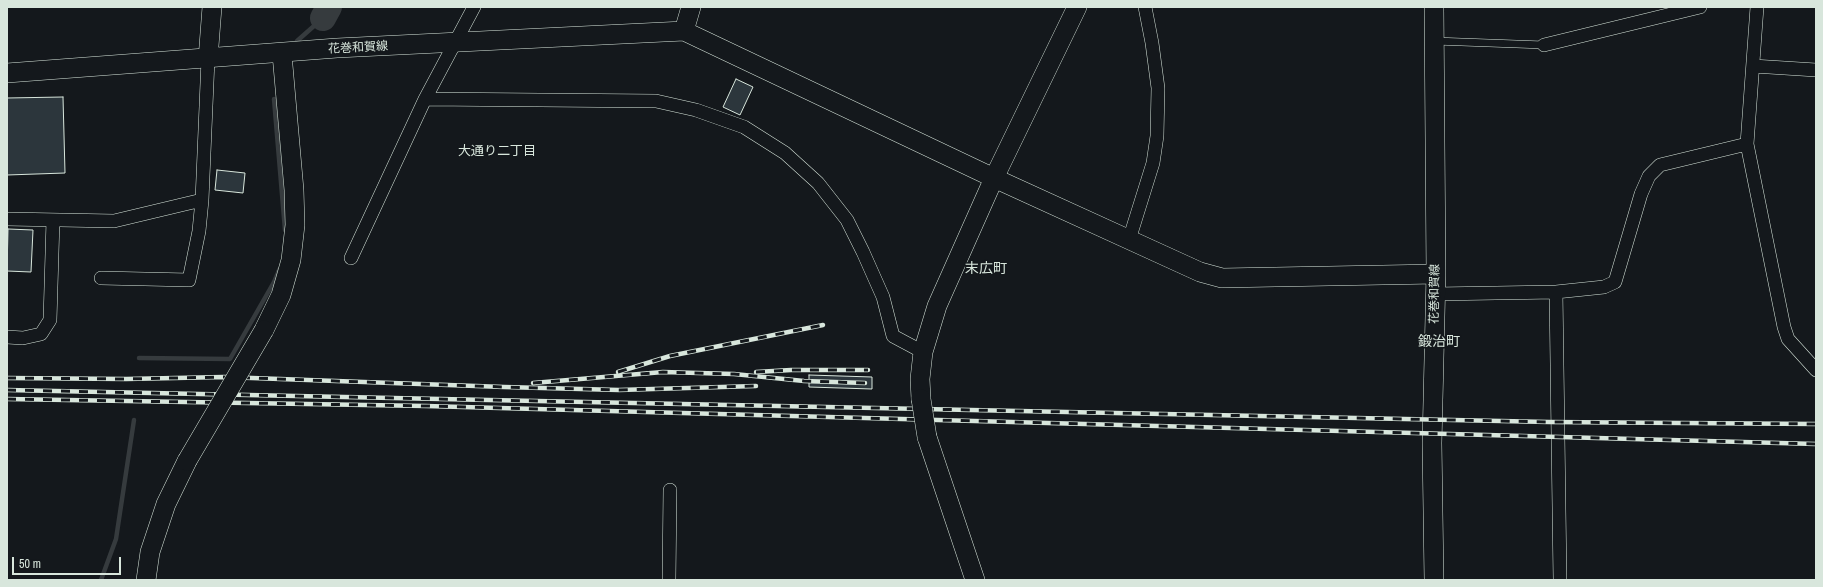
<!DOCTYPE html>
<meta charset="utf-8">
<style>
body{margin:0}
#map{position:relative;width:1823px;height:587px;overflow:hidden;background:#14181c;font-family:"Archivo Narrow",sans-serif}
canvas{display:block}
.frame{position:absolute;inset:0;border:8px solid #d8e6dc;pointer-events:none}
.scale{position:absolute;left:12px;top:557px;width:109px;height:18px;box-sizing:border-box;border:2px solid #d8e6dc;border-top:0;padding-left:5px;font-size:12px;line-height:14px;white-space:nowrap;color:#d8e6dc;-webkit-text-stroke:3px #14181c;paint-order:stroke}
</style>
<div id="map">
<canvas width="1823" height="587"></canvas>
<div class="frame"></div>
<div class="scale">50 m</div>
</div>
<script>
const c = document.querySelector('canvas').getContext('2d');
c.lineJoin = 'round';
const shape = rows => new Path2D(rows.map(r => 'M' + r).join(''));
function trace(path, color, width, dash) { c.strokeStyle = color; c.lineWidth = width; c.lineCap = dash ? 'butt' : 'round'; c.setLineDash(dash || []); c.stroke(path); }
function fillPath(path, color) { c.fillStyle = color; c.fill(path, 'evenodd'); }
function drawText(font, color, halo, rows, align = 'center') {
  c.font = font + ' "Archivo Narrow","Noto Sans JP",sans-serif'; c.lineWidth = 3; c.setLineDash([]); c.textBaseline = 'middle'; c.strokeStyle = halo; c.fillStyle = color; for (const [text, x, y, turn = 0] of rows) {
    c.save(); c.translate(x, y); c.rotate((+turn || 0) * Math.PI / 180); c.textAlign = isNaN(turn) ? turn : align; if (halo) c.strokeText(text, 0, 0); c.fillText(text, 0, 0); c.restore();
  }
}
trace(shape([
 [297,41,323,18],
 [274,99,285,230],
 [139,358,230,359,274,282,279,270],
 [101,580,116,539,134,420]
]), '#363b3e', 4.5);
trace(shape([
 [323,18,329,7]
]), '#363b3e', 26);
const building = shape([
 [736,79,753,87,740,115,723,107,736,79],
 [63,97,65,173,7,175,7,98,63,97],
 [217,170,245,173,243,193,215,190,217,170],
 [8,229,33,230,31,272,7,271,8,229],
 [809,375,872,377,872,389,809,387,809,375]
]);
fillPath(building, '#2c363c');
trace(building, '#d8e6dc', 1);
const lane = shape([
 [1434,41,1544,45]
]);
const street = shape([
 [1757,7,1747,144,1784,327,1788,339,1816,370],
 [1544,45,1700,7],
 [1753,66,1816,70],
 [425,99,656,101,696,110,744,127,785,153,818,183,847,220,863,252,883,297,893,336,923,352],
 [7,219,114,221,202,200],
 [1129,240,1153,163,1157,136,1158,88,1152,43,1145,7],
 [351,258,425,99,474,7],
 [101,278,189,280,199,231,202,200,208,59],
 [1556,292,1560,580],
 [1436,294,1556,292,1604,287,1615,282,1641,194,1649,176,1660,165,1747,144],
 [7,337,23,338,41,334,50,320,53,220],
 [669,580,670,490]
]);
const secondary = shape([
 [1434,7,1436,274,1432,443,1434,580],
 [684,31,994,178,1200,272,1222,278,1436,274],
 [208,59,212,7],
 [7,73,337,48,684,31,691,7],
 [264,330,281,295,291,260,295,225,294,190,282,54],
 [921,399,920,379,923,352,937,306,994,178,1077,7],
 [927,437,975,580],
 [146,580,150,552,166,504,187,461]
]);
trace(lane, '#d8e6dc', 8);
trace(street, '#d8e6dc', 14);
trace(secondary, '#d8e6dc', 20);
trace(lane, '#14181c', 7);
trace(street, '#14181c', 13);
trace(secondary, '#14181c', 19);
const rail = shape([
 [618,372,670,356,823,325],
 [756,372,791,370,868,370],
 [7,378,126,379,224,377,504,387,619,390,756,386],
 [533,383,663,372,734,374,804,381,865,383],
 [7,390,1549,422,1816,424],
 [7,399,426,406,1816,444]
]);
trace(rail, '#d8e6dc', 4.5);
trace(rail, '#14181c', 3, [9]);
const secondaryBridge = shape([
 [921,399,927,437],
 [187,461,264,330]
]);
trace(secondaryBridge, '#d8e6dc', 20, []);
trace(secondaryBridge, '#14181c', 19);
drawText('12px', '#d8e6dc', '#14181c', [
 ["花巻和賀線",358,48,-3],
 ["花巻和賀線",1435,294,-89]
]);
drawText('13px', '#d8e6dc', '#14181c', [
 ["大通り二丁目",497,152]
]);
drawText('14px', '#d8e6dc', '#14181c', [
 ["末広町",986,269],
 ["鍛治町",1439,342]
]);
</script>
